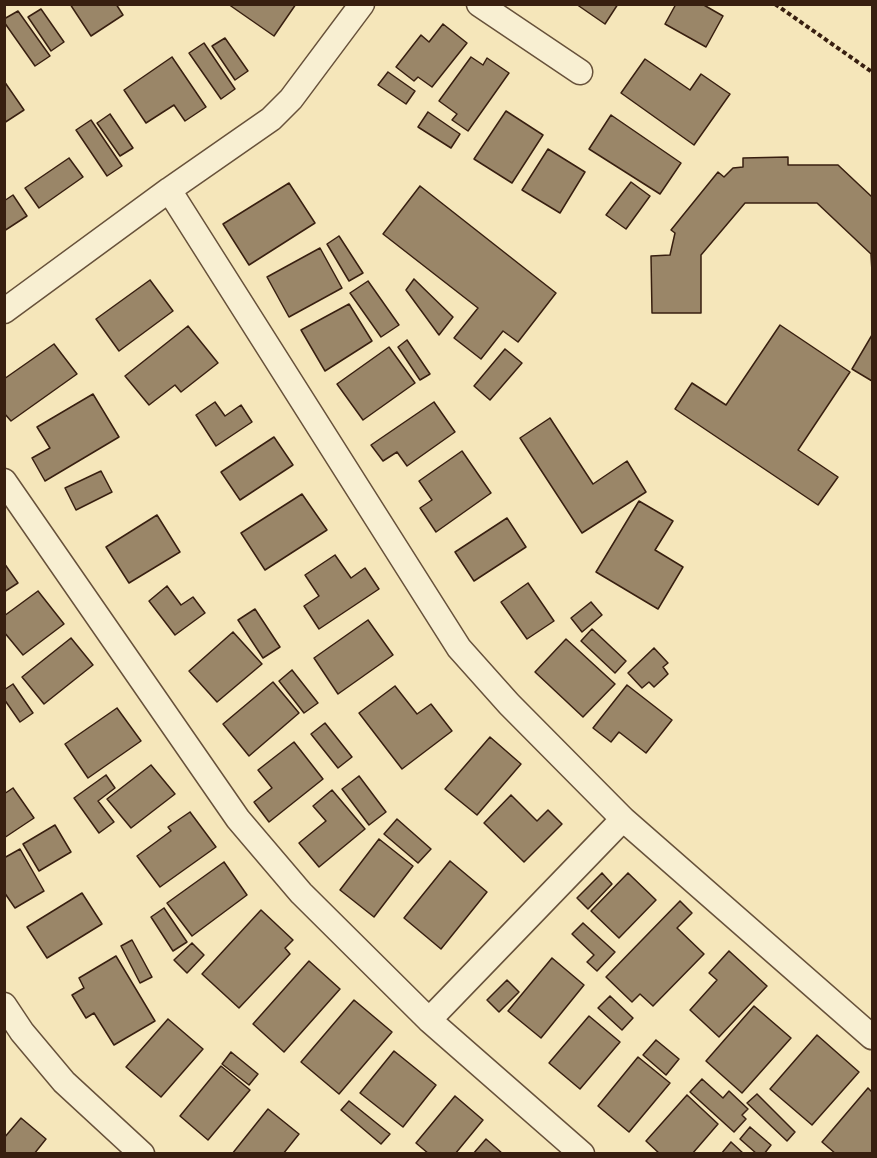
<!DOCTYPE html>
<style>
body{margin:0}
#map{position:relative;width:877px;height:1158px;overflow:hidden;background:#f5e6ba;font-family:"Gentium Book Plus",serif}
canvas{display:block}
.frame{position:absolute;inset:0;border:6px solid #381f10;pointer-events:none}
</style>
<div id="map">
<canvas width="877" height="1158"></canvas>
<div class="frame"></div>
</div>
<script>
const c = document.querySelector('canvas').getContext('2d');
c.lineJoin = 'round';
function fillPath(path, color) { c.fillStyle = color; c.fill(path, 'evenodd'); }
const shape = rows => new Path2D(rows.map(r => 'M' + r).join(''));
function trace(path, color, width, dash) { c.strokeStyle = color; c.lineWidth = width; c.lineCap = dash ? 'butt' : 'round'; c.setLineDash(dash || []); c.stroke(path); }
const building = shape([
 [70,4,116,4,123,15,91,36,70,4],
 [228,4,296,4,274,36,228,4],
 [576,4,618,4,605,24,576,4],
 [676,4,702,4,723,16,706,47,665,24,676,4],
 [41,9,64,42,51,51,28,17,41,9],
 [18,11,50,56,35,66,4,22,4,19,18,11],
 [443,24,467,43,432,87,418,77,414,81,396,67,421,35,429,42,443,24],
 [225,38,248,71,235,80,212,46,225,38],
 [204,43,235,89,221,99,189,53,204,43],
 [172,57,206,107,185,121,174,105,146,123,124,90,172,57],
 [471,57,483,65,487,58,509,73,468,131,452,120,457,114,439,101,471,57],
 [645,59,690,90,701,74,730,94,694,145,621,93,645,59],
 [388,72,415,91,406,104,378,85,388,72],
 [4,81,24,110,4,123,4,81],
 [506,111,543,135,512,183,474,159,506,111],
 [428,112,460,134,451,148,418,127,428,112],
 [110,114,133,148,120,156,97,123,110,114],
 [611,115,681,163,660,194,589,149,611,115],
 [91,120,122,166,107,176,76,130,91,120],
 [548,149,585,172,560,213,522,190,548,149],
 [788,157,788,165,838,165,872,197,872,272,871,254,817,203,745,203,701,255,701,313,652,313,651,256,670,255,675,233,671,230,718,172,724,177,733,168,743,167,743,158,788,157],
 [69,158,83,177,39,208,25,188,69,158],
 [631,182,650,196,626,229,606,215,631,182],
 [289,183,315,223,249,265,223,224,289,183],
 [420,186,556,293,518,342,503,331,481,359,454,338,478,308,383,234,420,186],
 [13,195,27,216,4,231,4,201,13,195],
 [339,236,363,273,349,281,327,244,339,236],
 [320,248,342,288,289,317,267,277,320,248],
 [414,279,453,317,439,335,406,290,414,279],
 [150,280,173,311,119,351,96,319,150,280],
 [368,281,399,325,381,337,350,293,368,281],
 [349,304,372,341,325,371,301,330,349,304],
 [780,325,850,372,798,450,838,477,818,505,675,409,692,383,726,405,780,325],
 [188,326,218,363,181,392,175,385,149,405,125,376,188,326],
 [872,335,872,381,852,369,872,335],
 [407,340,430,374,420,380,398,347,407,340],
 [54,344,77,374,11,421,4,413,4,379,54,344],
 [389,347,415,383,363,420,337,384,389,347],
 [505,349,522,363,490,400,474,386,505,349],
 [93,394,119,437,45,481,32,458,50,448,37,427,93,394],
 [215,402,225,416,241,405,252,422,216,446,196,415,215,402],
 [434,402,455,432,407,466,397,452,383,461,371,445,434,402],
 [550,418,593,484,627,461,646,492,582,533,520,438,550,418],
 [274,437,293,465,240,500,221,472,274,437],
 [462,451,491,493,436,532,420,508,432,500,419,481,462,451],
 [101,471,112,492,76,510,65,488,101,471],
 [302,494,327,530,265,570,241,533,302,494],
 [639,501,673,521,655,550,683,567,658,609,596,572,639,501],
 [157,515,180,552,129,583,106,547,157,515],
 [507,518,526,547,474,581,455,552,507,518],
 [335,555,351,578,365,568,379,589,319,629,304,606,319,596,305,575,335,555],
 [4,563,18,583,4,592,4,563],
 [528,583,554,621,527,639,501,602,528,583],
 [167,586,181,605,193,597,205,613,175,635,149,601,167,586],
 [38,591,64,624,23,655,4,632,4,616,38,591],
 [591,602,602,615,582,632,571,618,591,602],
 [255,609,280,647,263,658,238,620,255,609],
 [368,620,393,655,338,694,314,658,368,620],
 [592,629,626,661,615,673,581,641,592,629],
 [233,632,262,664,217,702,189,671,233,632],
 [71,638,93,665,44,704,22,677,71,638],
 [566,639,615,684,583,717,535,672,566,639],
 [654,648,668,663,663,667,668,674,654,687,649,682,642,688,628,673,654,648],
 [292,670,318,703,304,713,279,681,292,670],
 [273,682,299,713,249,756,223,724,273,682],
 [13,684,33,713,20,722,4,699,4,690,13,684],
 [627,685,672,720,646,753,619,732,611,742,593,728,627,685],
 [395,686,417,714,431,704,452,731,402,769,359,713,395,686],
 [117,708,141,741,88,778,65,744,117,708],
 [325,723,352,757,338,768,311,734,325,723],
 [490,737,521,764,477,815,445,789,490,737],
 [294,742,323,779,269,822,254,802,272,788,258,770,294,742],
 [151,765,175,794,131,828,107,799,151,765],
 [106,775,115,788,98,801,114,822,99,833,74,798,106,775],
 [359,776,386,812,369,825,342,789,359,776],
 [13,788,34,818,4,838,4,794,13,788],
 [332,790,365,829,319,867,299,843,326,821,313,806,332,790],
 [511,795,537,821,548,810,562,824,524,862,484,823,511,795],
 [190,812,216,847,160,887,137,856,171,831,168,827,190,812],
 [397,819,431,849,418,863,384,834,397,819],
 [55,825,71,852,39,871,23,844,55,825],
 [379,839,413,866,374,917,340,890,379,839],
 [20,849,44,891,15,908,4,892,4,858,20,849],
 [450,861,487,892,441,949,404,918,450,861],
 [224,862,247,895,192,936,167,903,224,862],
 [602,873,612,884,588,909,577,898,602,873],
 [628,873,656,900,619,938,591,911,628,873],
 [82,893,102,924,47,958,27,927,82,893],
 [680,901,692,913,677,928,704,954,653,1006,640,994,632,1002,606,977,680,901],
 [164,908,187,942,173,951,151,917,164,908],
 [261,910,293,940,285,948,290,954,239,1008,202,974,261,910],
 [583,923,615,952,597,971,587,962,594,955,572,934,583,923],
 [132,940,152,977,140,983,121,946,132,940],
 [192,943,204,955,187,973,174,960,192,943],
 [729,951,767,986,719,1037,690,1010,717,980,709,973,729,951],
 [116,956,155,1021,114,1045,94,1013,86,1018,72,995,84,988,79,978,116,956],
 [552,958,584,985,541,1038,508,1011,552,958],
 [309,961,340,989,284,1052,253,1024,309,961],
 [507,980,519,992,499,1012,487,1000,507,980],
 [610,996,633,1018,622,1030,598,1008,610,996],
 [354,1000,392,1032,339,1094,301,1062,354,1000],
 [754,1006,791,1038,742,1093,706,1061,754,1006],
 [589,1016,620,1042,580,1089,549,1063,589,1016],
 [168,1019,203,1049,161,1097,126,1067,168,1019],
 [817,1035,859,1072,812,1125,770,1089,817,1035],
 [656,1040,679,1059,666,1075,643,1055,656,1040],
 [394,1051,436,1085,403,1127,360,1093,394,1051],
 [231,1052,258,1074,249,1085,222,1064,231,1052],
 [638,1057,670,1083,629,1132,598,1106,638,1057],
 [221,1066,250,1090,208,1140,180,1116,221,1066],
 [702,1079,723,1098,729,1091,748,1109,742,1115,746,1119,734,1132,690,1092,702,1079],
 [868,1088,872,1092,872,1154,836,1154,822,1142,868,1088],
 [757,1094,795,1132,787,1141,747,1103,757,1094],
 [687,1095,718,1124,692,1154,660,1154,646,1141,687,1095],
 [455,1096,483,1120,455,1154,429,1154,416,1143,455,1096],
 [349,1101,390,1134,381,1144,341,1110,349,1101],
 [268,1109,299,1134,283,1154,232,1154,268,1109],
 [21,1118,46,1139,34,1154,4,1154,4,1138,21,1118],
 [750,1127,771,1145,764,1154,757,1154,740,1139,750,1127],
 [486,1139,503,1154,473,1154,486,1139],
 [731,1142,744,1154,721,1154,731,1142]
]);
fillPath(building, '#9a8668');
trace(building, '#381f10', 1.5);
const street = shape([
 [479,4,580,72],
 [169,190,459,648,509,704,623,819,872,1037],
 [4,311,169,190,271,119,291,99,362,4],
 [4,481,238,819,301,893,429,1020,582,1154],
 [4,1005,22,1032,64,1082,142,1154],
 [429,1020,623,819]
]);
trace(street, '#67513a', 27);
trace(shape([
 [775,4,872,72]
]), '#381f10', 4, [4.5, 3]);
trace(street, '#f8efd2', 24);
</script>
